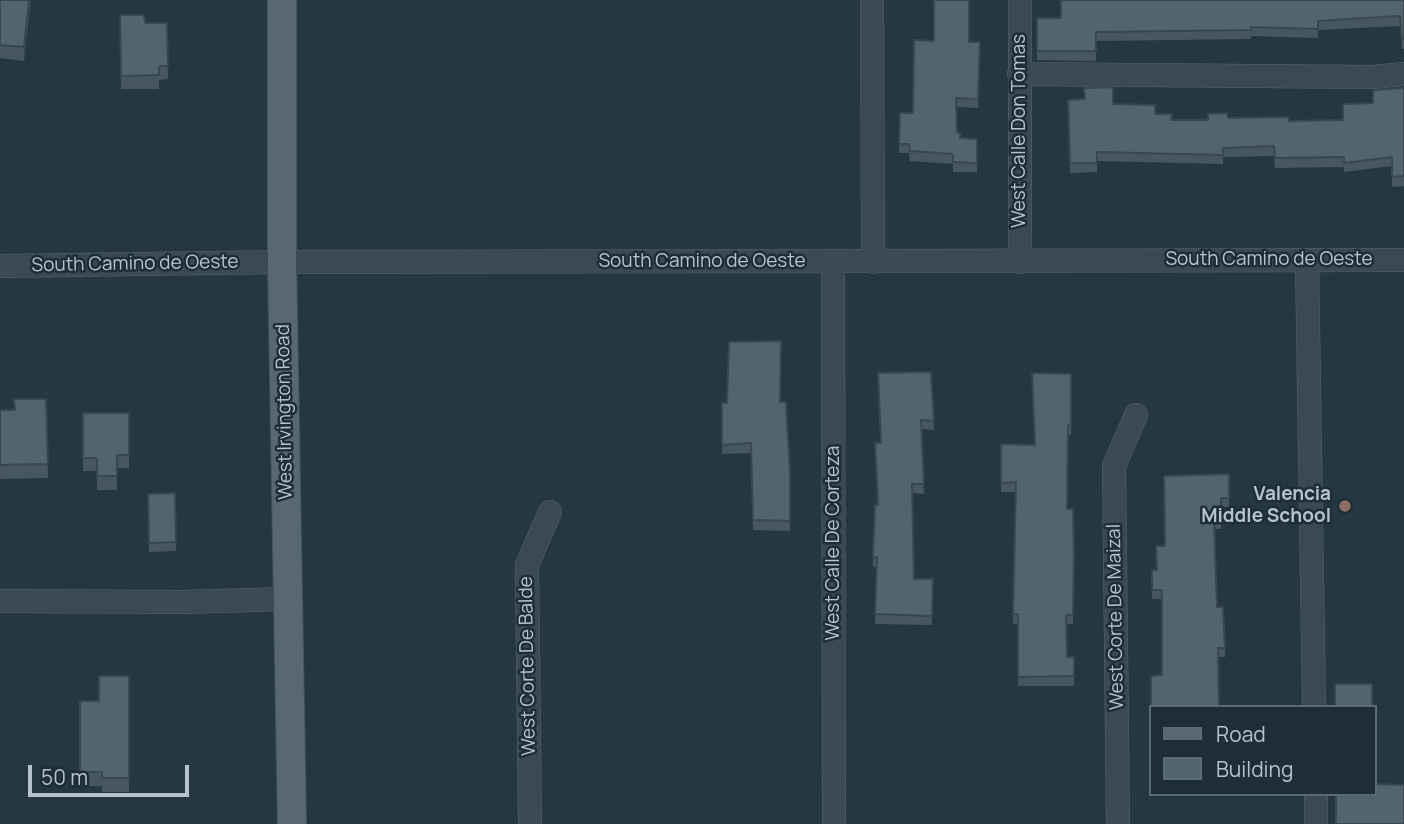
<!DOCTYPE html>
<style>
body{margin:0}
#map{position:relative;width:1404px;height:824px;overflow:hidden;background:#253842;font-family:Manrope,sans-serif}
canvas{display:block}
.legend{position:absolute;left:1149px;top:705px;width:228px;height:91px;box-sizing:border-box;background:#1e2e37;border:2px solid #5b6a73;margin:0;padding:9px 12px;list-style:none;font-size:21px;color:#b7c3cc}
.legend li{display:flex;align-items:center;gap:14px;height:35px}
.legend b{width:35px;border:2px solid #5b6a73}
.scale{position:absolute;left:28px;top:765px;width:161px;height:32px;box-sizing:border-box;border:4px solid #b7c3cc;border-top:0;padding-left:9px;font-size:21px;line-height:24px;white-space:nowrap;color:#b7c3cc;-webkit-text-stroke:5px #1e2e37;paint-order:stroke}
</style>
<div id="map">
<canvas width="1404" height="824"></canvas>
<ul class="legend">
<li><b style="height:9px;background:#586871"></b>Road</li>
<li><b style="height:19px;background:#51656f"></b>Building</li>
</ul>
<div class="scale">50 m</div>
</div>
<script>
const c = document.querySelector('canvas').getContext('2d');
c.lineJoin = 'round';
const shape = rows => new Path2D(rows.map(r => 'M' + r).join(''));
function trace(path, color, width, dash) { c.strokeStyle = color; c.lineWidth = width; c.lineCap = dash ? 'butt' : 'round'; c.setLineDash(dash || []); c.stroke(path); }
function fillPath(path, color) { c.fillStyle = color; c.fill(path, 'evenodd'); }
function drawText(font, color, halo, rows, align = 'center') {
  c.font = font + ' Manrope,sans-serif'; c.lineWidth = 5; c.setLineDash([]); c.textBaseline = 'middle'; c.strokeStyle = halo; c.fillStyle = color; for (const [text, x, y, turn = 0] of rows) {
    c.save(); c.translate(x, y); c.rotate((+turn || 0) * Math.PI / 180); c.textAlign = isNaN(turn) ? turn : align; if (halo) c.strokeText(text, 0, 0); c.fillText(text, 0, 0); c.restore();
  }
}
const minor = shape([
 [872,0,873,262],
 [1020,0,1020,262],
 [1019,74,1373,77,1404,74],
 [1307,260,1314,707],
 [833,262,834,824],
 [0,266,282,262,1404,260],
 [0,601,182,602,288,599],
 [1316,794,1316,824],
 [530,824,527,565,550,512],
 [1118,824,1114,466,1136,415]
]);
const major = shape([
 [282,0,282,262,292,824]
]);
trace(minor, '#58666f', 24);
trace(major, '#46555e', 30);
trace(minor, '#3a4952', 23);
trace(major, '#586871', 28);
fillPath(shape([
 [0,0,31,0,24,61,0,58],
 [1404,0,1404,49,1402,49,1400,26,1318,30,1318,38,1251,36,1251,39,1096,41,1096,61,1037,60,1037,18,1061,18],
 [120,15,145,23,167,23,168,79,159,80,159,89,121,89],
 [934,41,980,42,978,108,956,107,957,132,960,138,977,139,977,172,953,172,953,164,910,161,909,153,899,153,900,113,913,113],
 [1404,88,1404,186,1392,187,1392,166,1344,172,1344,167,1275,168,1274,156,1223,157,1223,164,1097,161,1097,172,1070,173,1068,100,1113,104,1155,114,1172,120,1228,118,1289,121,1343,120,1373,103],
 [931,372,934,430,922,429,924,494,912,493,914,579,933,579,932,625,875,624,877,567,873,567,873,557,878,505,880,443],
 [1071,374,1071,435,1068,435,1068,509,1073,509,1073,624,1066,624,1067,657,1074,657,1074,686,1018,686,1018,624,1013,624,1016,492,1001,492,1001,444,1035,445],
 [46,399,48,478,0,479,0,410,14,410],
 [780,402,790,471,790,531,753,530,751,453,722,454,722,403],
 [83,413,129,413,129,468,117,468,117,490,97,490,97,471,83,471],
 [1229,474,1229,507,1221,507,1221,529,1215,529,1217,607,1225,648,1225,657,1218,657,1162,675,1162,599,1152,599,1152,570,1156,570,1165,546],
 [175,493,176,551,149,552,148,494],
 [129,676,129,792,102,792,102,786,80,786,80,701,99,701]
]), '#46575f');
fillPath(shape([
 [29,0,31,0,24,61,24,47]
]), '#39474e');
const building = shape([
 [0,0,29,0,24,47,0,45,0,0],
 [934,0,969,0,969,42,980,42,978,99,956,98,957,132,960,133,960,138,977,139,977,163,953,162,953,154,910,151,909,144,899,144,900,113,913,113,914,40,934,41,934,0],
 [1061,0,1404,0,1404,39,1402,40,1400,16,1318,21,1318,29,1251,27,1251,30,1096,32,1096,51,1037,51,1037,18,1061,18,1061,0],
 [120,15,144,15,145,23,167,23,168,66,159,66,159,75,121,76,120,15],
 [1113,87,1113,104,1155,105,1155,114,1172,114,1171,120,1208,120,1208,114,1227,113,1228,118,1289,117,1289,121,1343,120,1343,104,1373,103,1373,90,1404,88,1404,176,1392,177,1392,157,1344,163,1344,157,1275,158,1274,146,1223,148,1223,155,1097,152,1097,163,1070,163,1068,100,1085,99,1084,88,1113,87],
 [781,341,780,402,786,402,790,471,790,521,753,520,751,443,722,445,722,403,727,403,729,342,781,341],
 [931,372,934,421,921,420,924,484,912,484,914,579,933,579,932,616,875,614,877,557,873,557,875,505,878,505,875,443,881,443,878,373,931,372],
 [1032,373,1071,374,1071,425,1068,425,1067,509,1073,509,1074,554,1073,615,1066,615,1067,657,1074,657,1074,676,1018,677,1018,614,1013,614,1016,482,1001,483,1001,444,1035,445,1032,373],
 [14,399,46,399,48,464,0,465,0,410,15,410,14,399],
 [83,413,129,413,129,455,117,455,117,476,97,476,97,458,83,458,83,413],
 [1229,474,1229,498,1221,498,1221,520,1214,520,1217,607,1223,607,1225,648,1218,648,1219,707,1151,707,1151,676,1162,675,1162,590,1152,590,1152,570,1157,570,1156,546,1165,546,1164,476,1229,474],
 [175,493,176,542,149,543,148,494,175,493],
 [99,676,129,676,129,778,102,778,102,772,80,772,80,701,99,701,99,676],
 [1335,684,1372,684,1372,707,1335,707,1335,684],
 [1374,784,1404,785,1404,824,1336,824,1336,794,1374,794,1374,784]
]);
fillPath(building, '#51656f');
trace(building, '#39474e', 2);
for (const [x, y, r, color] of [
 [1345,506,7,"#8d6e63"]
]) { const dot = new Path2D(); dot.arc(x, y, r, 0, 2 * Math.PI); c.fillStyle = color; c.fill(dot); trace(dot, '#1e2e37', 2.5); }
drawText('19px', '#b7c3cc', '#1e2e37', [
 ["West Calle Don Tomas",1020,131,-90],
 ["South Camino de Oeste",1269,260],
 ["South Camino de Oeste",702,262],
 ["South Camino de Oeste",135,264,-1],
 ["West Irvington Road",285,412,-91],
 ["West Calle De Corteza",834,543,-90],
 ["West Corte De Maizal",1116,617,-91],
 ["West Corte De Balde",528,666,-91]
]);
drawText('bold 19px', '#b7c3cc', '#1e2e37', [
 ["Valencia",1331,495],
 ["Middle School",1331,517]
], 'right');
</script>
